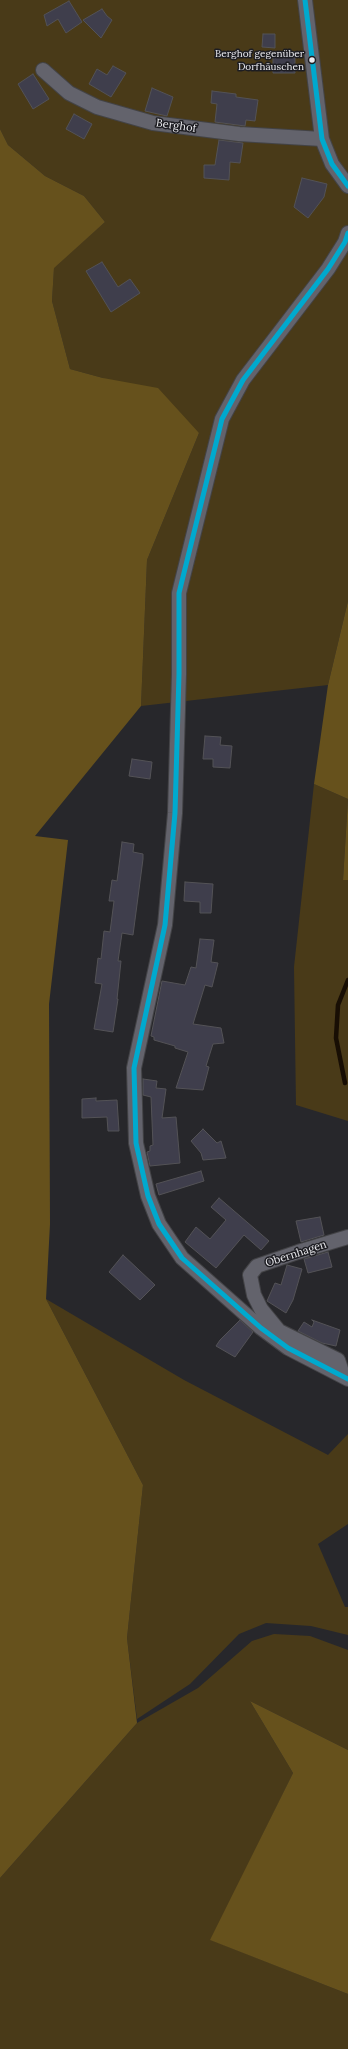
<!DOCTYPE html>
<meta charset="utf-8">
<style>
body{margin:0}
canvas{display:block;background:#27272b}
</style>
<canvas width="348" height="2049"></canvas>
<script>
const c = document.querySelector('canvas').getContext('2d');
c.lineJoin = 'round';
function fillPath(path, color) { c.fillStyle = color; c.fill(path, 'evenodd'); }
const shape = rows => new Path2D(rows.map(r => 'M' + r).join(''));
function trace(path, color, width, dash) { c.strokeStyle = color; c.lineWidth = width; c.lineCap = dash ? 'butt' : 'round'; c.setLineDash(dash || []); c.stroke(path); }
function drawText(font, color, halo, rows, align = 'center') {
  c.font = font + ' Lora,serif'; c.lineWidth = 3; c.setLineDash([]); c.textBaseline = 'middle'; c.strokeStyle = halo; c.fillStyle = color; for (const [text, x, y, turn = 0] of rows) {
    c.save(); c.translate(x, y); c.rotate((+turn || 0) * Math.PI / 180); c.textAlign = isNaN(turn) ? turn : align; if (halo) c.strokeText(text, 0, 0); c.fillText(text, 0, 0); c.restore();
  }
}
fillPath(shape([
 [0,0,348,0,348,601,328,685,141,706,147,560,199,433,103,378,70,369,52,301,54,267,105,222,84,196,45,176,8,145,0,129],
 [314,784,348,799,343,880,348,880,348,1121,296,1105,294,967],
 [46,1299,184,1380,328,1455,348,1434,348,1524,318,1544,345,1607,348,1607,348,1635,311,1626,266,1623,239,1634,190,1684,137,1719,127,1638,143,1485],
 [274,1634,310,1636,348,1650,348,1750,250,1701,293,1773,211,1940,348,1994,348,2049,0,2049,0,1878,137,1723,198,1688,252,1641]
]), '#493a18');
fillPath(shape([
 [0,129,8,145,45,176,84,196,105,222,54,268,52,301,70,369,103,378,158,388,199,433,147,560,141,706,35,836,68,840,49,1004,50,1224,46,1299,143,1485,127,1638,137,1723,0,1878],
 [348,601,348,880,343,880,348,799,314,784,328,685],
 [250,1701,348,1750,348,1994,210,1940,293,1773]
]), '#66511c');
trace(shape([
 [345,1083,336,1038,338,1005,348,980]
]), '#180e04', 4.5);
const building = shape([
 [69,1,82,22,66,33,58,19,47,26,44,15,69,1],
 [102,9,107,16,112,20,101,38,83,20,102,9],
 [263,34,275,34,275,48,262,47,263,34],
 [273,52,295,52,295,73,273,73,273,52],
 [113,66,126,73,111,97,89,84,97,69,107,75,113,66],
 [33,74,49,99,33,109,18,84,33,74],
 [152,88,173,97,167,116,145,111,152,88],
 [212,91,236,94,236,97,258,100,255,121,246,120,245,126,215,122,217,104,211,103,212,91],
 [74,114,92,124,84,139,66,129,74,114],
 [219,140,243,143,240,163,230,162,229,180,204,178,204,165,215,165,219,140],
 [302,178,327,184,324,197,308,218,294,207,302,178],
 [102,262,118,287,130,279,140,293,111,312,86,271,102,262],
 [205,736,221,737,220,745,232,746,230,768,213,767,213,759,203,759,205,736],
 [132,759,152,762,150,779,129,776,132,759],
 [122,842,134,844,133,852,143,854,143,859,133,935,122,933,118,961,121,961,117,999,118,999,113,1032,94,1029,102,984,95,983,98,958,101,959,104,931,110,932,114,901,109,901,112,880,117,881,122,842],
 [185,882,213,884,211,913,200,913,200,902,184,901,185,882],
 [200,939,214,940,211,962,218,963,212,987,205,985,193,1024,221,1028,224,1043,213,1044,206,1066,209,1067,203,1090,176,1088,188,1052,175,1048,175,1046,154,1040,154,1037,151,1036,162,981,185,985,191,967,196,968,200,939],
 [143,1079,157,1081,156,1088,166,1089,162,1118,176,1117,180,1163,150,1166,147,1152,150,1151,150,1146,153,1145,151,1097,143,1095,143,1079],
 [96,1098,96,1101,117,1100,119,1131,108,1131,107,1117,82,1118,82,1099,96,1098],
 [203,1129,217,1143,221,1141,226,1158,203,1160,201,1153,191,1141,203,1129],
 [201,1171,204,1181,159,1195,156,1184,201,1171],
 [219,1198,269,1241,261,1250,244,1235,216,1268,185,1242,196,1227,210,1239,226,1220,211,1207,219,1198],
 [320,1217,324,1235,301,1242,296,1221,320,1217],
 [328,1252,332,1267,308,1273,304,1259,328,1252],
 [123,1255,155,1285,140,1300,109,1272,123,1255],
 [287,1265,302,1269,293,1300,286,1313,267,1301,275,1283,281,1285,287,1265],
 [240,1320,253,1332,235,1357,216,1346,220,1340,240,1320],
 [312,1320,340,1330,336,1346,322,1343,298,1331,304,1322,312,1327,314,1322,312,1320]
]);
fillPath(building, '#3f3e4c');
trace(building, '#535256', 1);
const minor = shape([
 [305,0,322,139,332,164,348,186],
 [43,70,69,93,97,107,153,123,239,134,322,139],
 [348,233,345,242,328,269,243,380,222,419,179,593,179,674,175,813,165,925,134,1068,136,1143,148,1196,159,1224,182,1258,261,1328,288,1348,348,1379],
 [343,1375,338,1360,279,1331,261,1309,254,1295,250,1275,257,1266,298,1252,348,1237]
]);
trace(minor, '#434346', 16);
trace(minor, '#63636c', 14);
trace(shape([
 [305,0,322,139,332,164,348,186],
 [348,233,345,242,328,269,243,380,222,419,179,593,179,674,175,813,165,925,134,1068,136,1143,148,1196,159,1224,182,1258,261,1328,288,1348,348,1379]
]), '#00a9ce', 5);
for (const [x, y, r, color] of [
 [312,60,3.5,"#ececf0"]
]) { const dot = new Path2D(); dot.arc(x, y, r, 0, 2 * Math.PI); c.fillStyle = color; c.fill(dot); trace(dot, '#1d1d22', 1.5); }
drawText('10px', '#ececf0', '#1d1d22', [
 ["Berghof gegenüber",304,54],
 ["Dorfhäuschen",304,67]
], 'right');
drawText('11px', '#ececf0', '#1d1d22', [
 ["Berghof",176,126,8],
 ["Obernhagen",296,1254,-18]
]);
</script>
